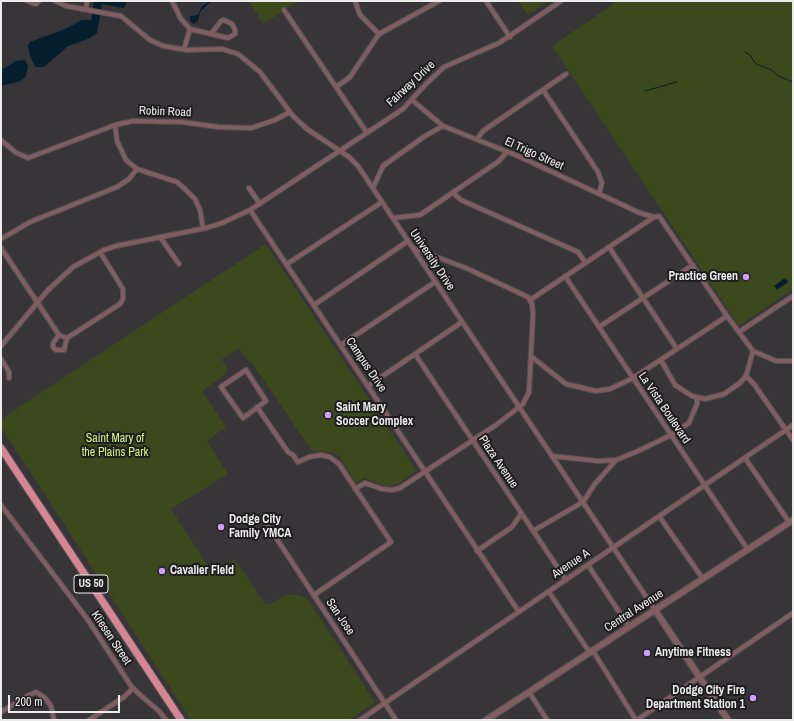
<!DOCTYPE html>
<style>
body{margin:0}
#map{position:relative;width:794px;height:721px;overflow:hidden;background:#383538;font-family:"Archivo Narrow",sans-serif}
canvas{display:block}
.frame{position:absolute;inset:0;border:2px solid #edeced;pointer-events:none}
.scale{position:absolute;left:8px;top:695px;width:112px;height:18px;box-sizing:border-box;border:2px solid #edeced;border-top:0;padding-left:5px;font-size:12px;line-height:14px;white-space:nowrap;color:#edeced;-webkit-text-stroke:3px #1e1d1e;paint-order:stroke}
</style>
<div id="map">
<canvas width="794" height="721"></canvas>
<div class="frame"></div>
<div class="scale">200 m</div>
</div>
<script>
const c = document.querySelector('canvas').getContext('2d');
c.lineJoin = 'round';
function fillPath(path, color) { c.fillStyle = color; c.fill(path, 'evenodd'); }
const shape = rows => new Path2D(rows.map(r => 'M' + r).join(''));
function trace(path, color, width, dash) { c.strokeStyle = color; c.lineWidth = width; c.lineCap = dash ? 'butt' : 'round'; c.setLineDash(dash || []); c.stroke(path); }
function drawText(font, color, halo, rows, align = 'center') {
  c.font = font + ' "Archivo Narrow",sans-serif'; c.lineWidth = 4; c.setLineDash([]); c.textBaseline = 'middle'; c.strokeStyle = halo; c.fillStyle = color; for (const [text, x, y, turn = 0] of rows) {
    c.save(); c.translate(x, y); c.rotate((+turn || 0) * Math.PI / 180); c.textAlign = isNaN(turn) ? turn : align; if (halo) c.strokeText(text, 0, 0); c.fillText(text, 0, 0); c.restore();
  }
}
fillPath(shape([
 [249,1,299,1,263,24],
 [518,1,549,1,528,15],
 [618,1,791,1,793,5,793,289,739,326,552,46],
 [266,244,416,470,400,483,391,486,382,485,364,478,356,483,339,456,331,452,312,451,250,360,248,361,239,348,222,359,227,370,226,374,202,391,226,427,207,441,228,474,171,509,213,573,235,559,265,604,270,604,286,595,298,595,307,598,375,702,349,720,191,720,1,427,1,419]
]), '#3c491d');
fillPath(shape([
 [94,1,127,1,124,8,102,4,97,33,88,39,68,46,44,67,35,67,30,56,28,46,30,42,65,29,82,20,91,20],
 [210,1,211,1,200,12,198,21,194,24,190,21,190,16,198,15,202,6],
 [25,60,28,66,26,76,21,81,1,86,1,70,16,61],
 [785,278,788,282,777,290,774,286]
]), '#041e2d');
trace(shape([
 [745,52,750,55,756,64,772,70,778,76,793,82],
 [645,91,677,82]
]), '#041e2d', 1);
const minor = shape([
 [27,1,36,4,39,1],
 [55,1,66,6,121,16,150,40,163,46,187,50,222,49,238,54,260,72,293,116,307,129,349,157,358,166,655,610],
 [172,1,181,19,190,29,211,34],
 [355,1,360,15,379,34],
 [486,1,510,37],
 [86,9,87,1],
 [284,10,367,133],
 [224,20,232,24,235,30,235,34,228,38,211,34,221,21,224,20],
 [184,49,190,29],
 [336,87,350,77,379,34,439,1],
 [543,90,598,172,602,183,599,194],
 [412,100,443,126,518,156,640,213,654,217,659,216,727,316,753,351,776,361,793,361],
 [115,125,117,141,126,160,137,169,177,182,185,189,195,199,200,210,203,228],
 [477,139,483,131,566,74],
 [1,140,15,152,28,158,115,125,133,121,182,122,218,127,251,128,275,120,290,112],
 [249,188,260,204],
 [373,188,383,166,425,136,443,126],
 [453,193,461,200,578,252,585,262],
 [250,210,519,612],
 [393,218,420,215,499,161,506,153],
 [160,237,179,264],
 [1,239,30,222,117,187,129,179,137,169],
 [609,247,677,349],
 [1,248,59,335,67,338,120,304,123,299,123,289,100,252],
 [287,264,382,202],
 [565,276,748,550],
 [530,300,654,217],
 [314,305,408,241],
 [599,327,693,265],
 [739,332,793,296],
 [59,335,53,343,53,347,56,350,64,350,67,338],
 [341,345,435,282],
 [1,346,48,290,73,267,104,250,116,246,206,228,222,223,250,210,403,109,425,85,444,67,499,43,561,1],
 [415,354,566,580],
 [532,357,566,384,596,391,610,389,633,378,727,316],
 [1,359,9,372,9,378],
 [661,360,675,385,692,396,705,399,724,394,740,383,746,376],
 [246,370,266,401,243,418,221,387,246,370],
 [746,376,754,384,793,440],
 [746,376,753,351],
 [368,386,462,322],
 [257,407,288,452,293,455,298,462,309,457,321,455,330,457,339,464,391,542,314,595],
 [552,456,598,461,616,460,636,452,671,435,689,423,697,404,697,397],
 [745,458,789,522],
 [355,489,365,483,382,489,392,490,400,488,496,425,523,404,529,392,533,314,532,304,528,297,466,268,413,248],
 [1,505,88,620,131,686,139,694,159,711,166,720],
 [659,516,703,579],
 [267,524,396,720],
 [533,531,583,502,594,485,616,460],
 [477,551,512,527,521,514],
 [588,565,629,627],
 [549,592,590,653],
 [593,651,636,720],
 [529,692,547,720],
 [1,712,29,695,36,692,45,698,51,706,54,720],
 [89,720,124,697,133,688],
 [360,720,793,425],
 [637,720,793,613]
]);
const tertiary = shape([
 [655,610,728,720],
 [486,720,793,520]
]);
const trunk = shape([
 [1,448,181,720]
]);
trace(minor, '#555255', 6);
trace(tertiary, '#555255', 8);
trace(trunk, '#555255', 9);
trace(minor, '#815c61', 4);
trace(tertiary, '#815c61', 5.5);
trace(trunk, '#d68692', 7);
for (const [x, y, r, color] of [
 [746,277,4,"#d09dfe"],
 [328,415,4,"#d09dfe"],
 [221,527,4,"#d09dfe"],
 [162,571,4,"#d09dfe"],
 [647,653,4,"#d09dfe"],
 [753,698,4,"#d09dfe"]
]) { const dot = new Path2D(); dot.arc(x, y, r, 0, 2 * Math.PI); c.fillStyle = color; c.fill(dot); trace(dot, '#1e1d1e', 1.5); }
for (const [x, y, w] of [
 [91,584,34]
]) { const box = new Path2D(); box.roundRect(x - w / 2, y - 9, w, 18, 3); c.fillStyle = '#1e1d1e'; c.fill(box); trace(box, '#edeced', 1); }
drawText('bold 11px', '#edeced', null, [
 ["US 50",91,584]
]);
drawText('12px', '#edeced', '#1e1d1e', [
 ["Fairway Drive",411,84,-43],
 ["Robin Road",165,112,2],
 ["El Trigo Street",534,154,24],
 ["University Drive",432,260,56],
 ["Campus Drive",366,365,56],
 ["La Vista Boulevard",664,408,56],
 ["Plaza Avenue",498,462,56],
 ["Avenue A",571,564,-34],
 ["Central Avenue",634,611,-33],
 ["San Jose",340,617,56],
 ["Kliesen Street",111,638,56]
]);
drawText('bold 12px', '#edeced', '#1e1d1e', [
 ["Practice Green",738,277,"right"],
 ["Saint Mary",336,408],
 ["Soccer Complex",336,422],
 ["Dodge City",229,520],
 ["Family YMCA",229,534],
 ["Cavalier FIeld",170,571],
 ["Anytime Fitness",655,653],
 ["Dodge City Fire",745,691,"right"],
 ["Department Station 1",745,705,"right"]
], 'left');
drawText('12px', '#d0f38a', '#1e1d1e', [
 ["Saint Mary of",115,439],
 ["the Plains Park",115,453]
]);
</script>
